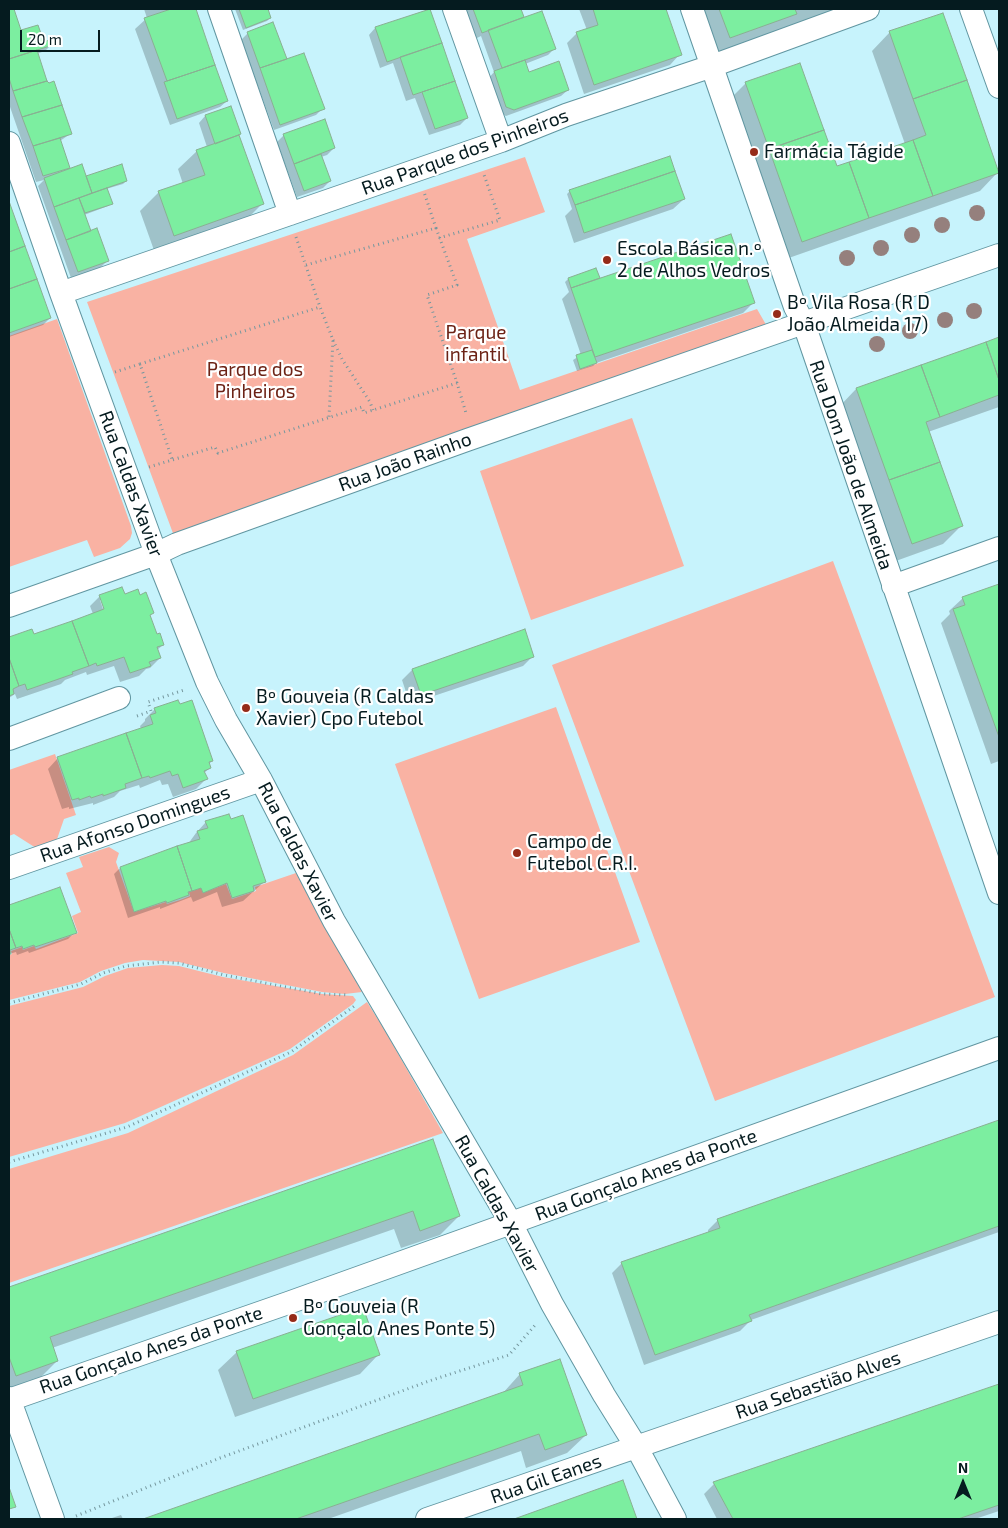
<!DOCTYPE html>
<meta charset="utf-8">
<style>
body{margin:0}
#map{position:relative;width:1008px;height:1528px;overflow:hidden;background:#c7f3fc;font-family:"Exo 2",sans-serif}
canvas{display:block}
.frame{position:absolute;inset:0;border:10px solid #051b1f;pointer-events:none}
.north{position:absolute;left:938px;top:1458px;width:50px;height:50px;-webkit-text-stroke:4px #fff;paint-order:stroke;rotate:0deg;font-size:14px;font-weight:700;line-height:20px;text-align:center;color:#051b1f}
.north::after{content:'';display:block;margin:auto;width:18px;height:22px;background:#051b1f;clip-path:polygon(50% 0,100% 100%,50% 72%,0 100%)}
.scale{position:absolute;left:20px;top:30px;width:80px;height:22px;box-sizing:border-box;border:2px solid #051b1f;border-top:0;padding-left:6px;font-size:15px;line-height:18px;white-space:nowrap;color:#051b1f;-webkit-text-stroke:4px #fff;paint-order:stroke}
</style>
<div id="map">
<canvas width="1008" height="1528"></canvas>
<div class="frame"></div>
<div class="north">N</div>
<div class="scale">20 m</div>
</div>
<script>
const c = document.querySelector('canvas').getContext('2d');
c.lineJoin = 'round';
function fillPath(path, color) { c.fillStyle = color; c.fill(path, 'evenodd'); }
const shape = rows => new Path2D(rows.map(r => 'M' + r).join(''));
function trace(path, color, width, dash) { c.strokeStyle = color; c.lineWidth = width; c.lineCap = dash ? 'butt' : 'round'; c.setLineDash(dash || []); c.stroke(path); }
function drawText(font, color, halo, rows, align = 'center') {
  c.font = font + ' "Exo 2",sans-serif'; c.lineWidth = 4.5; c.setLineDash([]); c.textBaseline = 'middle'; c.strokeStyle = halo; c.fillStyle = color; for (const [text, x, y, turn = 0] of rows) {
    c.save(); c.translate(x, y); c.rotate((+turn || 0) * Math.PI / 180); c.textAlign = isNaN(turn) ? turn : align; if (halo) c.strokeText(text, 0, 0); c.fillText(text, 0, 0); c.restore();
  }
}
fillPath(shape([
 [525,157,545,212,467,239,520,390,757,309,772,335,177,544,87,302],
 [57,319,131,526,132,533,130,539,120,548,94,557,87,540,9,567,9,336],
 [632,418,684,566,531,620,480,471],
 [833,561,995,997,715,1101,552,665],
 [556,707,640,942,479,999,395,764],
 [55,754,76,815,64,819,56,842,36,848,14,834,9,836,9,770],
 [109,847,119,853,116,862,134,912,166,902,167,904,180,900,190,896,189,892,201,888,203,893,226,884,232,899,256,891,255,887,296,873,362,992,345,994,322,992,224,973,179,962,143,960,125,963,101,971,80,982,9,1000,9,955,12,954,11,951,22,947,23,950,34,946,36,949,78,933,72,916,81,912,66,873,83,867,79,857],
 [162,965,179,966,223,977,322,994,353,996,356,1000,353,1004,290,1049,125,1123,9,1157,9,1006,83,987,105,976,128,968],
 [367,1002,384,1029,443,1133,9,1283,9,1169,128,1133,293,1055]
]), '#f9b2a3');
fillPath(shape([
 [9,9,12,9,20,32,43,44,52,44,45,51,36,54,46,82,70,134,60,141,70,170,85,178,126,181,123,184,106,189,111,203,108,206,84,215,90,232,107,261,100,268,71,278,38,186,44,180,36,182,9,104],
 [144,9,194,9,227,101,220,107,170,125,135,29,147,18],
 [235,9,266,9,270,18,267,21,243,30],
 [464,9,520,9,523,19,554,49,548,55,525,64,528,73,568,90,561,96,506,116,500,113,488,79,494,72,481,36,475,39],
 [579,9,665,9,680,54,670,65,584,94,567,43,577,33,587,30],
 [694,9,844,9,711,56],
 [429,10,467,118,460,125,429,135,415,98,406,101,393,63,380,68,369,35,375,28],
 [890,32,998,172,980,191,783,260,727,102,746,83,836,168,905,144,872,51],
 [248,33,286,60,323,108,316,115,274,130,241,40],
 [230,107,239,134,238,135,262,204,244,222,155,253,140,211,159,192,183,184,178,169,197,151,207,147,199,123,205,116],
 [284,135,334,148,327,155,321,157,330,181,323,188,297,197,277,142],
 [570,191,684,199,673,209,574,243,565,216,572,209,567,194],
 [9,203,50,318,43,325,9,337],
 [598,278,595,281,753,303,743,313,596,363,593,366,577,371,573,360,581,355,562,299,569,292,565,282,568,279],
 [999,338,999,407,928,432,962,525,943,544,893,562,838,408,856,389],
 [999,585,999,761,991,764,941,623,950,614,949,611,963,598],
 [124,595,152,613,149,616,156,635,163,645,157,650,160,658,150,668,146,669,139,676,120,682,114,666,87,675,86,672,65,680,61,684,17,699,15,694,9,698,9,638,31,631,33,635,93,614,90,606,100,596],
 [100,600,102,600,105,615],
 [533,656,523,666,410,704,402,680,412,670],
 [155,709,212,761,209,764,210,768,204,773,206,779,196,789,173,797,168,784,162,785,160,780,140,788,139,785,120,791,114,797,93,805,93,803,69,809,69,807,62,809,48,769,58,758,141,729,140,726,145,721,145,719],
 [206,822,264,882,243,901,222,907,217,892,193,902,191,897,160,909,160,907,128,918,114,874,120,868,188,844,196,833],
 [59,889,75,932,68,939,29,953,28,951,17,955,16,952,9,954,9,907],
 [999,1121,999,1232,751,1320,740,1331,644,1365,612,1273,622,1263,708,1233,708,1230,718,1220],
 [432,1141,459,1216,440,1235,401,1248,394,1229,52,1348,57,1361,38,1380,9,1390,9,1288],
 [237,1352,378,1355,360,1374,235,1417,218,1370],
 [520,1374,586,1435,567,1453,526,1468,521,1451,328,1519,147,1519,502,1394],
 [999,1385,999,1511,975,1519,717,1519,704,1494,714,1484],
 [623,1482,636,1519,518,1519],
 [121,1515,123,1519,109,1519]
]), '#0003');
const building = shape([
 [9,9,14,9,21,30,38,25,44,42,52,39,53,45,9,59,9,9],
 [171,9,196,9,215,65,167,81,144,18,171,9],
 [239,9,268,9,271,18,246,28,239,9],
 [430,9,442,43,387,62,375,27,430,9],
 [473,9,521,9,524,17,482,33,473,9],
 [593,9,666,9,682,55,594,85,576,32,598,25,593,9],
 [719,9,795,9,797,14,730,38,719,9],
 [542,11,556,49,502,68,488,30,542,11],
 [943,13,967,80,913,99,889,31,943,13],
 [273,22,287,59,260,68,247,32,273,22],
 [442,43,455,81,413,95,400,57,442,43],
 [37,50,47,81,13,91,9,78,9,59,37,50],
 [304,53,325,109,280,125,260,68,304,53],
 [525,60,529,72,559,61,569,90,514,110,506,107,494,71,525,60],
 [800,63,824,130,769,149,745,82,800,63],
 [215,65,228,101,177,119,164,82,215,65],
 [967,80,999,173,933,196,913,140,926,135,913,99,967,80],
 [47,81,49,83,54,81,62,105,22,117,13,91,47,81],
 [455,81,468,118,435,129,422,92,455,81],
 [62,105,72,134,33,146,22,117,62,105],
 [231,106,241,134,215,144,205,115,231,106],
 [325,119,335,148,294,164,283,134,325,119],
 [824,130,837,166,849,162,869,218,802,242,769,149,824,130],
 [239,135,264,204,174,236,158,191,205,175,196,150,239,135],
 [60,138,70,168,43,176,33,146,60,138],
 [913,140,933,196,869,218,849,162,913,140],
 [321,154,331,181,304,191,294,164,321,154],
 [670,156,675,171,575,205,569,190,670,156],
 [82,164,92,193,54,207,44,178,82,164],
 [122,164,127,181,92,193,86,176,122,164],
 [675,171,685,199,584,233,575,205,675,171],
 [107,188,113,204,85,213,79,198,107,188],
 [79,198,91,231,66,240,54,207,79,198],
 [10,204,25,246,9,252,9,205,10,204],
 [97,228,109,261,78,272,66,240,97,228],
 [731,234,755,303,595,357,571,288,731,234],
 [25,246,37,279,9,289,9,252,25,246],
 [596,268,600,278,571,288,568,278,596,268],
 [37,279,51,318,9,333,9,289,37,279],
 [999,337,999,380,986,342,999,337],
 [986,342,999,380,999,395,940,417,921,365,986,342],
 [592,350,597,363,580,369,576,355,592,350],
 [921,365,940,417,926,422,940,462,889,480,856,388,921,365],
 [940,462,963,526,912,544,889,480,940,462],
 [999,584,999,737,953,609,965,605,962,597,999,584],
 [122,587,125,594,138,589,140,595,146,592,154,613,150,615,157,634,160,633,164,645,157,647,161,658,149,662,151,666,130,673,124,657,97,666,96,663,89,666,72,621,104,609,99,595,122,587],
 [72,621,89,666,72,672,73,674,27,690,25,684,19,686,9,658,9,637,32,629,34,634,72,621],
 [525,629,534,657,421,695,412,669,525,629],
 [9,658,19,686,13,689,14,694,9,696,9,658],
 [178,700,180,704,192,700,213,761,209,762,211,768,204,771,208,779,183,788,178,774,172,776,170,771,150,778,149,776,142,778,126,733,153,724,150,715,156,713,154,708,178,700],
 [126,733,142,778,125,784,126,788,103,796,103,794,91,798,90,796,79,800,79,798,72,800,57,757,126,733],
 [229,814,231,819,243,815,266,882,253,886,254,891,232,898,227,883,203,893,201,888,192,891,177,846,200,839,197,831,208,828,205,821,229,814],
 [177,846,192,891,188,892,189,895,167,903,166,901,134,912,120,867,177,846],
 [60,887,77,933,35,947,34,945,23,949,22,946,16,948,9,929,9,905,60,887],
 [9,929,16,948,10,950,11,954,9,954,9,929],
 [999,1120,999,1226,749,1315,752,1321,655,1355,621,1262,720,1228,717,1219,999,1120],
 [433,1139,460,1216,420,1231,413,1211,50,1337,58,1361,16,1376,9,1357,9,1287,433,1139],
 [363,1307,380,1355,253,1399,236,1351,363,1307],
 [560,1359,587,1435,545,1450,539,1434,296,1519,143,1519,523,1385,519,1373,560,1359],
 [999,1384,999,1505,958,1519,733,1519,713,1482,999,1384],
 [623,1480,637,1519,514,1519,623,1480],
 [9,1487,16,1507,9,1509,9,1487]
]);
fillPath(building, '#7ceea0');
trace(building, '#89af92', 1);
const street = shape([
 [219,9,290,214],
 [454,9,501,141],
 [692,9,795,307,804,324,999,893],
 [971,9,999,87],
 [9,143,61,293,156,554,207,682,226,720,261,780,334,921,511,1223,552,1304,604,1395,637,1448,675,1519],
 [61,293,501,141,566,115,712,66,868,9],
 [893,586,999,548],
 [9,606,156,554,177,544,467,440,999,255],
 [9,739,119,698],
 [9,868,261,780],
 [9,1398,53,1519],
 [9,1400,288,1303,999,1048],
 [427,1519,999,1322]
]);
trace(street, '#6196a1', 24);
trace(shape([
 [436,228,457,285,427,295,457,383],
 [296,237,320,307],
 [439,238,500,220,483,172],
 [306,265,436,228,424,192],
 [333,340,342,359,370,402,373,410],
 [140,364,320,307,333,340,329,417],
 [115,372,140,364,172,459],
 [149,467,215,447,218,453,362,407,364,413,457,383,466,413],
 [137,716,151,711,148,702,184,690],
 [9,1003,81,984,103,973,126,966,161,962,179,963,224,975,322,994,349,995],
 [9,1162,127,1127,291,1052,356,1005],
 [76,1516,220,1458,429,1381,509,1355,536,1324]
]), '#75979e', 3, [1, 4]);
trace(street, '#fff', 22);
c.fillStyle = '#95807d';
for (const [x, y] of [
 [977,213],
 [942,225],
 [912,235],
 [881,248],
 [847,258],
 [974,311],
 [945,320],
 [910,331],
 [877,344]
]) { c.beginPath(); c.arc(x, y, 8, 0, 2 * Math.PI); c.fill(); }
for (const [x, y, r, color] of [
 [754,152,5,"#952b19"],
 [607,260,5,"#952b19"],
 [777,314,5,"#952b19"],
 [246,708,5,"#952b19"],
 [517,853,5,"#952b19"],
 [293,1318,5,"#952b19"]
]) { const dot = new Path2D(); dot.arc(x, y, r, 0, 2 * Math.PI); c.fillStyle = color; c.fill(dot); trace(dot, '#fff', 2); }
drawText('19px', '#051b1f', '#fff', [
 ["Rua Parque dos Pinheiros",465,152,-20],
 ["Rua João Rainho",405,462,-20],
 ["Rua Dom João de Almeida",851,465,71],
 ["Rua Caldas Xavier",131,484,70],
 ["Rua Afonso Domingues",135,824,-19],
 ["Rua Caldas Xavier",298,852,63],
 ["Rua Gonçalo Anes da Ponte",646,1175,-20],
 ["Rua Caldas Xavier",497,1204,61],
 ["Rua Gonçalo Anes da Ponte",151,1350,-19],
 ["Rua Sebastião Alves",818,1385,-19],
 ["Rua Gil Eanes",546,1479,-19]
]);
drawText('19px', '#051b1f', '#fff', [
 ["Farmácia Tágide",764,152],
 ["Escola Básica n.º",617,249],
 ["2 de Alhos Vedros",617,271],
 ["Bº Vila Rosa (R D",787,303],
 ["João Almeida 17)",787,325],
 ["Bº Gouveia (R Caldas",256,697],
 ["Xavier) Cpo Futebol",256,719],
 ["Campo de",527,842],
 ["Futebol C.R.I.",527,864],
 ["Bº Gouveia (R",303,1307],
 ["Gonçalo Anes Ponte 5)",303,1329]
], 'left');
drawText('19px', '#6c2215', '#fff', [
 ["Parque",476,333],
 ["infantil",476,355],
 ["Parque dos",255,370],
 ["Pinheiros",255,392]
]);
</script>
